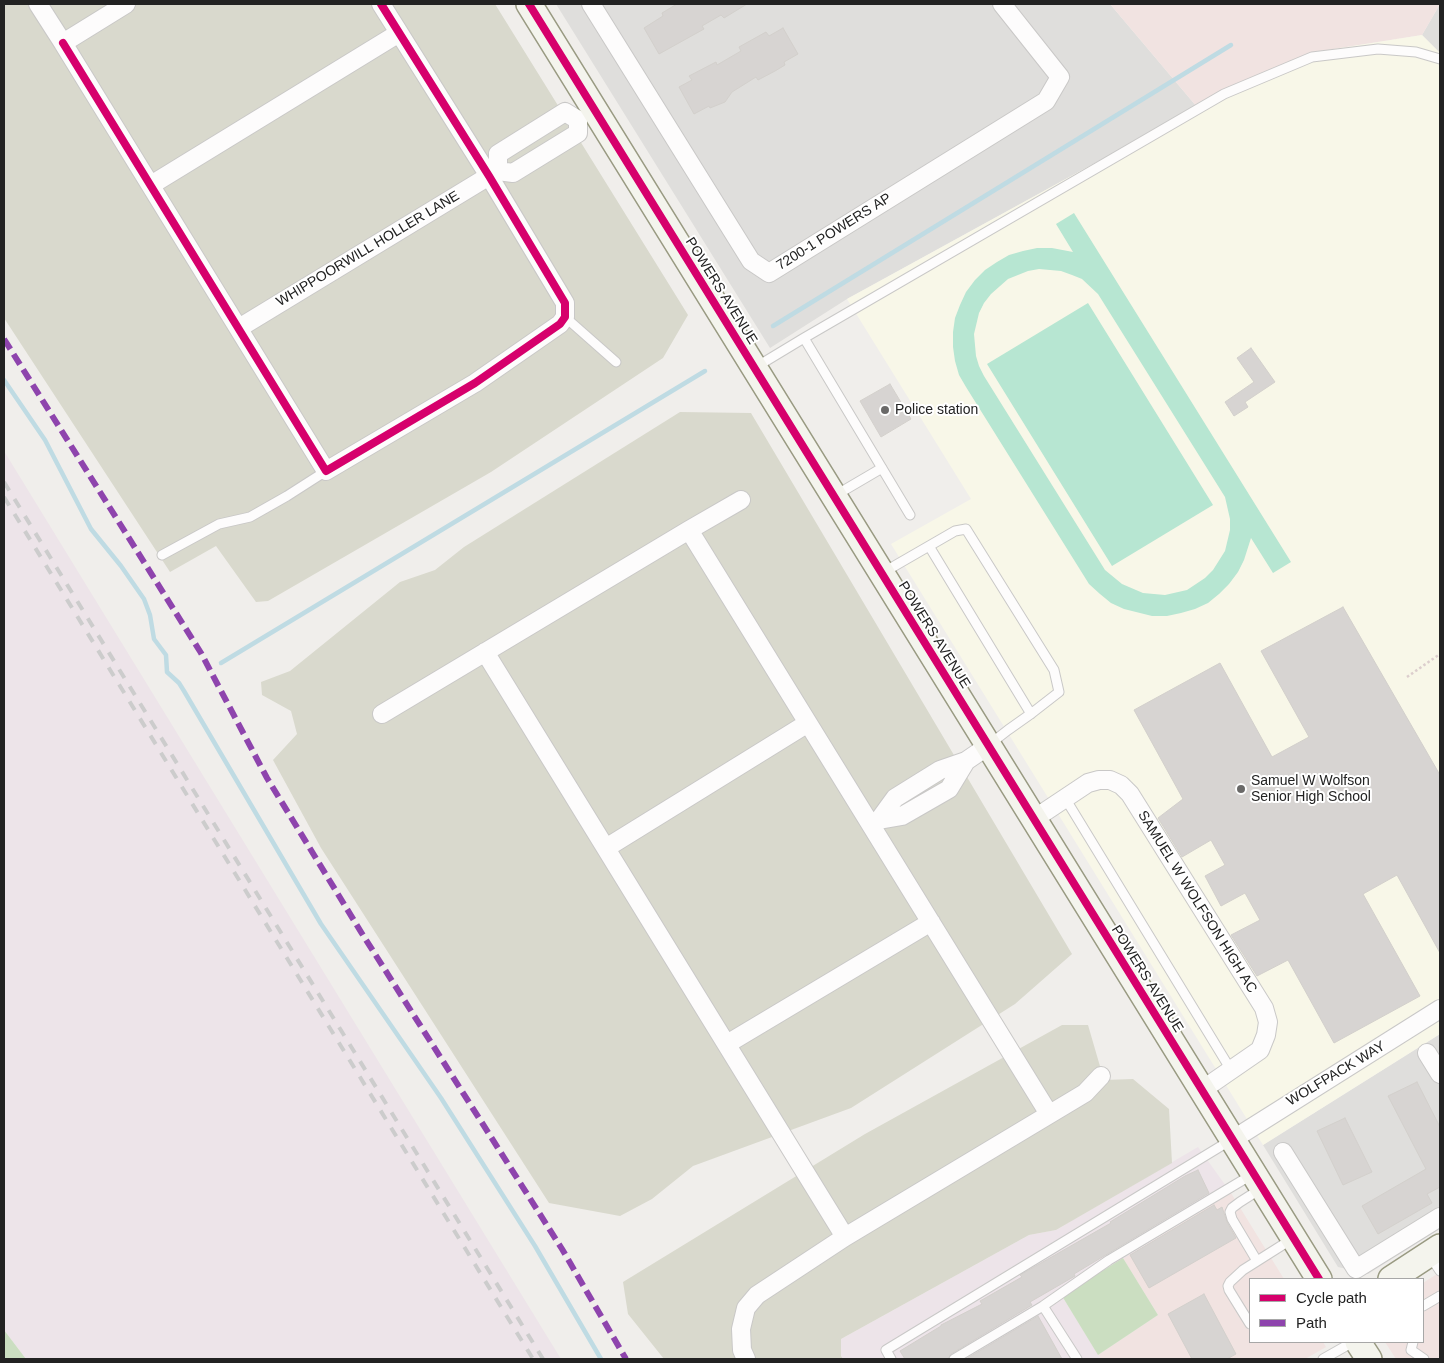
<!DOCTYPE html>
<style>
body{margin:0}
#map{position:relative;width:1444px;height:1363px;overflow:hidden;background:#f0eeeb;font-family:Arial,sans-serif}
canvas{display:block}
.frame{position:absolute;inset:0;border:5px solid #222;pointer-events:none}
.legend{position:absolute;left:1249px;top:1278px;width:175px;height:65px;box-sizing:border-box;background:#fff;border:1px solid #a7a7a7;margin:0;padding:6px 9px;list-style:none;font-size:15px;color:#222}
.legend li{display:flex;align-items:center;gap:10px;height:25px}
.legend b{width:25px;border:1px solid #a7a7a7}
</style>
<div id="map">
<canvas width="1444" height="1363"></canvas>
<div class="frame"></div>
<ul class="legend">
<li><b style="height:6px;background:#d6006c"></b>Cycle path</li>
<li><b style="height:6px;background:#8e44ad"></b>Path</li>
</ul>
</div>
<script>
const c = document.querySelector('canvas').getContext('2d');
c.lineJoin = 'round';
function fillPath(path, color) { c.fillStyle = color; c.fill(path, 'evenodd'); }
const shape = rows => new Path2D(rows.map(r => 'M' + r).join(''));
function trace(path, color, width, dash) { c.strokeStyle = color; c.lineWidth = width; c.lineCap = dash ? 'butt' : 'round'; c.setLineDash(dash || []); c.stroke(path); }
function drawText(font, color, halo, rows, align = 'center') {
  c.font = font + ' Arial,sans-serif'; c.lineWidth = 4; c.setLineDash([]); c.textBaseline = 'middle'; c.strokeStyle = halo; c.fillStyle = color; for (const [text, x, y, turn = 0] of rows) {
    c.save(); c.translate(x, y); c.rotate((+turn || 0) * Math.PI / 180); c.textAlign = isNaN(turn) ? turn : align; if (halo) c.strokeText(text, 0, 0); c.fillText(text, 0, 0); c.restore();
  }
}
fillPath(shape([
 [556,4,1110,4,1197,107,847,299,770,348],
 [1440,4,1440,53,1422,35],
 [1440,1034,1440,1229,1368,1274,1338,1267,1263,1145]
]), '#dfdedc');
fillPath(shape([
 [1110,4,1440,4,1422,35,1315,52,1197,107],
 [1231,1193,1284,1279,1250,1279,1250,1342,1323,1342,1326,1347,1305,1359,1101,1359,1098,1355,1158,1315,1123,1258],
 [1440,1272,1440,1359,1396,1359,1385,1342,1423,1342,1423,1283]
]), '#f1e3e1');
fillPath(shape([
 [4,451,561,1359,26,1359,4,1330],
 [1198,1147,1231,1193,1062,1296,1101,1359,843,1359,841,1356,841,1339,1029,1235,1056,1230]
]), '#ede4e9');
fillPath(shape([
 [1422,35,1440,53,1440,1034,1263,1145,891,544,971,499,847,299,1197,107,1315,52]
]), '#f8f7e8');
fillPath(shape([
 [4,4,495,4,688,315,663,358,491,472,268,601,256,602,216,546,170,572,4,318],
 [680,412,751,413,1072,954,1015,1004,851,1108,693,1166,652,1199,620,1216,549,1203,321,848,273,760,297,734,291,711,262,695,261,682,290,671,400,582,435,570,464,547],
 [1062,1025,1088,1025,1104,1080,1133,1079,1169,1109,1172,1163,1056,1230,1029,1235,841,1339,841,1356,843,1359,664,1359,628,1314,623,1282,865,1134]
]), '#d9d9cd');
fillPath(shape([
 [1123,1258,1158,1315,1098,1355,1062,1296],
 [4,1330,26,1359,4,1359]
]), '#cbdec1');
fillPath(shape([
 [1074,213,1291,562,1273,573,1251,538,1244,560,1238,572,1229,584,1219,594,1208,603,1195,609,1181,613,1167,616,1152,616,1124,609,1111,603,1100,594,1089,584,966,387,959,375,955,361,953,347,953,332,955,318,960,305,966,292,975,280,985,270,997,262,1009,255,1023,251,1037,248,1052,248,1073,252,1056,224],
 [1039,269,1061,271,1072,275,1082,279,1098,294,1225,497,1230,519,1230,530,1225,551,1213,570,1205,578,1187,590,1165,595,1143,593,1122,584,1105,570,984,376,979,366,976,356,974,334,979,313,984,303,991,294,1008,279,1028,271],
 [1088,303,1213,505,1112,566,987,364]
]), '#b7e6d2');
trace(shape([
 [773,326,1231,45],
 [4,380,45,440,91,529,121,566,144,599,150,615,154,639,166,655,167,672,179,683,184,691,321,924,441,1098,535,1246,601,1359],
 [221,663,705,371]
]), '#bfdbe3', 4.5);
const building = shape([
 [677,4,747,4,724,18,721,15,702,26,704,29,659,54,644,28,663,16,662,13,677,4],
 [783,28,798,54,784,62,785,65,775,71,758,80,756,77,732,92,725,102,710,108,709,106,694,114,679,87,692,80,689,76,716,62,717,65,741,51,739,47,766,32,769,36,783,28],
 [1251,348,1275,382,1245,402,1248,407,1234,416,1225,402,1254,382,1237,358,1251,348],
 [890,384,911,419,881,437,860,401,890,384],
 [1343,607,1440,775,1440,953,1397,875,1363,894,1420,996,1334,1043,1288,960,1257,976,1231,935,1260,920,1245,893,1221,906,1205,876,1225,865,1211,840,1182,857,1158,818,1183,799,1134,710,1220,663,1272,757,1309,737,1261,651,1343,607],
 [1417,1082,1440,1127,1440,1187,1427,1194,1432,1203,1378,1234,1362,1206,1426,1169,1388,1096,1417,1082],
 [1345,1118,1372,1172,1343,1185,1317,1131,1345,1118],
 [1198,1170,1209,1193,1074,1274,1075,1276,1030,1302,1032,1305,951,1354,948,1359,905,1359,900,1351,941,1326,941,1325,982,1304,980,1301,1022,1277,1020,1275,1111,1223,1110,1222,1185,1176,1198,1170],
 [1214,1205,1217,1210,1222,1207,1227,1222,1236,1238,1149,1288,1130,1255,1214,1205],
 [1204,1294,1236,1354,1227,1359,1192,1359,1168,1314,1204,1294],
 [1038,1316,1062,1359,966,1359,1038,1316]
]);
fillPath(building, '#d7d4d2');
trace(building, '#d3d0cc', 1);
const lane = shape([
 [565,317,616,362],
 [804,338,910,515],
 [756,367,804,338,1224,94,1312,57,1378,49,1416,52,1440,59],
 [836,495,882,468],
 [929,546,1031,714],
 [162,555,219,524,250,517,287,496,326,471],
 [884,572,955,531,966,529,1054,670,1059,692,1032,713,1008,730,990,744],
 [1065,798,1231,1070],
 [1429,1255,1440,1271],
 [1257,1261,1232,1219,1230,1212,1232,1208,1240,1202,1262,1188],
 [1043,1306,1077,1359],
 [1423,1306,1440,1296],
 [1250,1324,1229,1290,1228,1286,1230,1282,1243,1270,1292,1239],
 [1413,1342,1411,1350,1424,1359],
 [891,1359,886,1350,1231,1140],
 [954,1359,1043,1306,1109,1260,1253,1174],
 [1323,1359,1353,1342]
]);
const street = shape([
 [38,4,63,43,126,4],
 [591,4,751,261,769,273,1046,101,1060,77,1002,4],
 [63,43,326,471,475,383,560,324,565,317,565,303,489,176,381,4],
 [498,171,498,154,565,112,578,120],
 [151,185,399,33],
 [239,328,489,176,498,171,513,173,578,133,578,120],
 [689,530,1049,1114],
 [485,652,845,1237],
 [382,714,689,530,741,500],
 [1034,819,1088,783,1099,780,1110,780,1121,785,1130,794,1264,1008,1268,1022,1266,1035,1260,1050,1202,1090],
 [879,820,895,798,940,770,966,761,988,746],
 [874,822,879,820,902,816,949,789,966,761],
 [606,848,808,723],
 [727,1044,931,922],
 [1427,1053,1440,1074],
 [1232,1140,1440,1009],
 [1283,1152,1356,1269,1440,1217],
 [746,1359,742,1350,741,1329,746,1308,757,1295,845,1237,1085,1093,1101,1076]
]);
const secondary = shape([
 [529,4,1319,1279],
 [1391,1279,1440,1247],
 [1358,1342,1369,1359]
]);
trace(lane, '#c9c8c7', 11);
trace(street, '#c9c8c7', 20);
trace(secondary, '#999a82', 28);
trace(shape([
 [1407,677,1440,654]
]), '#dccecd', 2.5, [2.5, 2.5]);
trace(lane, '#fdfcfc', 9);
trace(street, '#fdfcfc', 18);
trace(secondary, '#f4f4ed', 25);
trace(shape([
 [4,482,543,1359],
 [4,497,533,1359]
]), '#ccc', 4, [10, 10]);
trace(shape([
 [4,339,201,653,267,778,361,932,562,1249,626,1359]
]), '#8e44ad', 6, [12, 6]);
trace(shape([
 [529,4,1319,1279],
 [63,43,326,471,475,383,560,324,565,317,565,303,489,176,381,4]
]), '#d6006c', 8);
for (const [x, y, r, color] of [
 [885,410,5,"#6a6968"],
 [1241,789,5,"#6a6968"]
]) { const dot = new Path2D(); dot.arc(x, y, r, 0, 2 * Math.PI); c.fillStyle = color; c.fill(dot); trace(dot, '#fff', 2); }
drawText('14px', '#222', '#fff', [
 ["7200-1 POWERS AP",834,232,-32],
 ["WHIPPOORWILL HOLLER LANE",368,249,-31],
 ["POWERS AVENUE",721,291,58],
 ["POWERS AVENUE",934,635,58],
 ["SAMUEL W WOLFSON HIGH AC",1197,902,58],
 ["POWERS AVENUE",1147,979,58],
 ["WOLFPACK WAY",1336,1074,-31]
]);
drawText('14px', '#222', '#fff', [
 ["Police station",895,410],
 ["Samuel W Wolfson",1251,781],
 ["Senior High School",1251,797]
], 'left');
</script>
